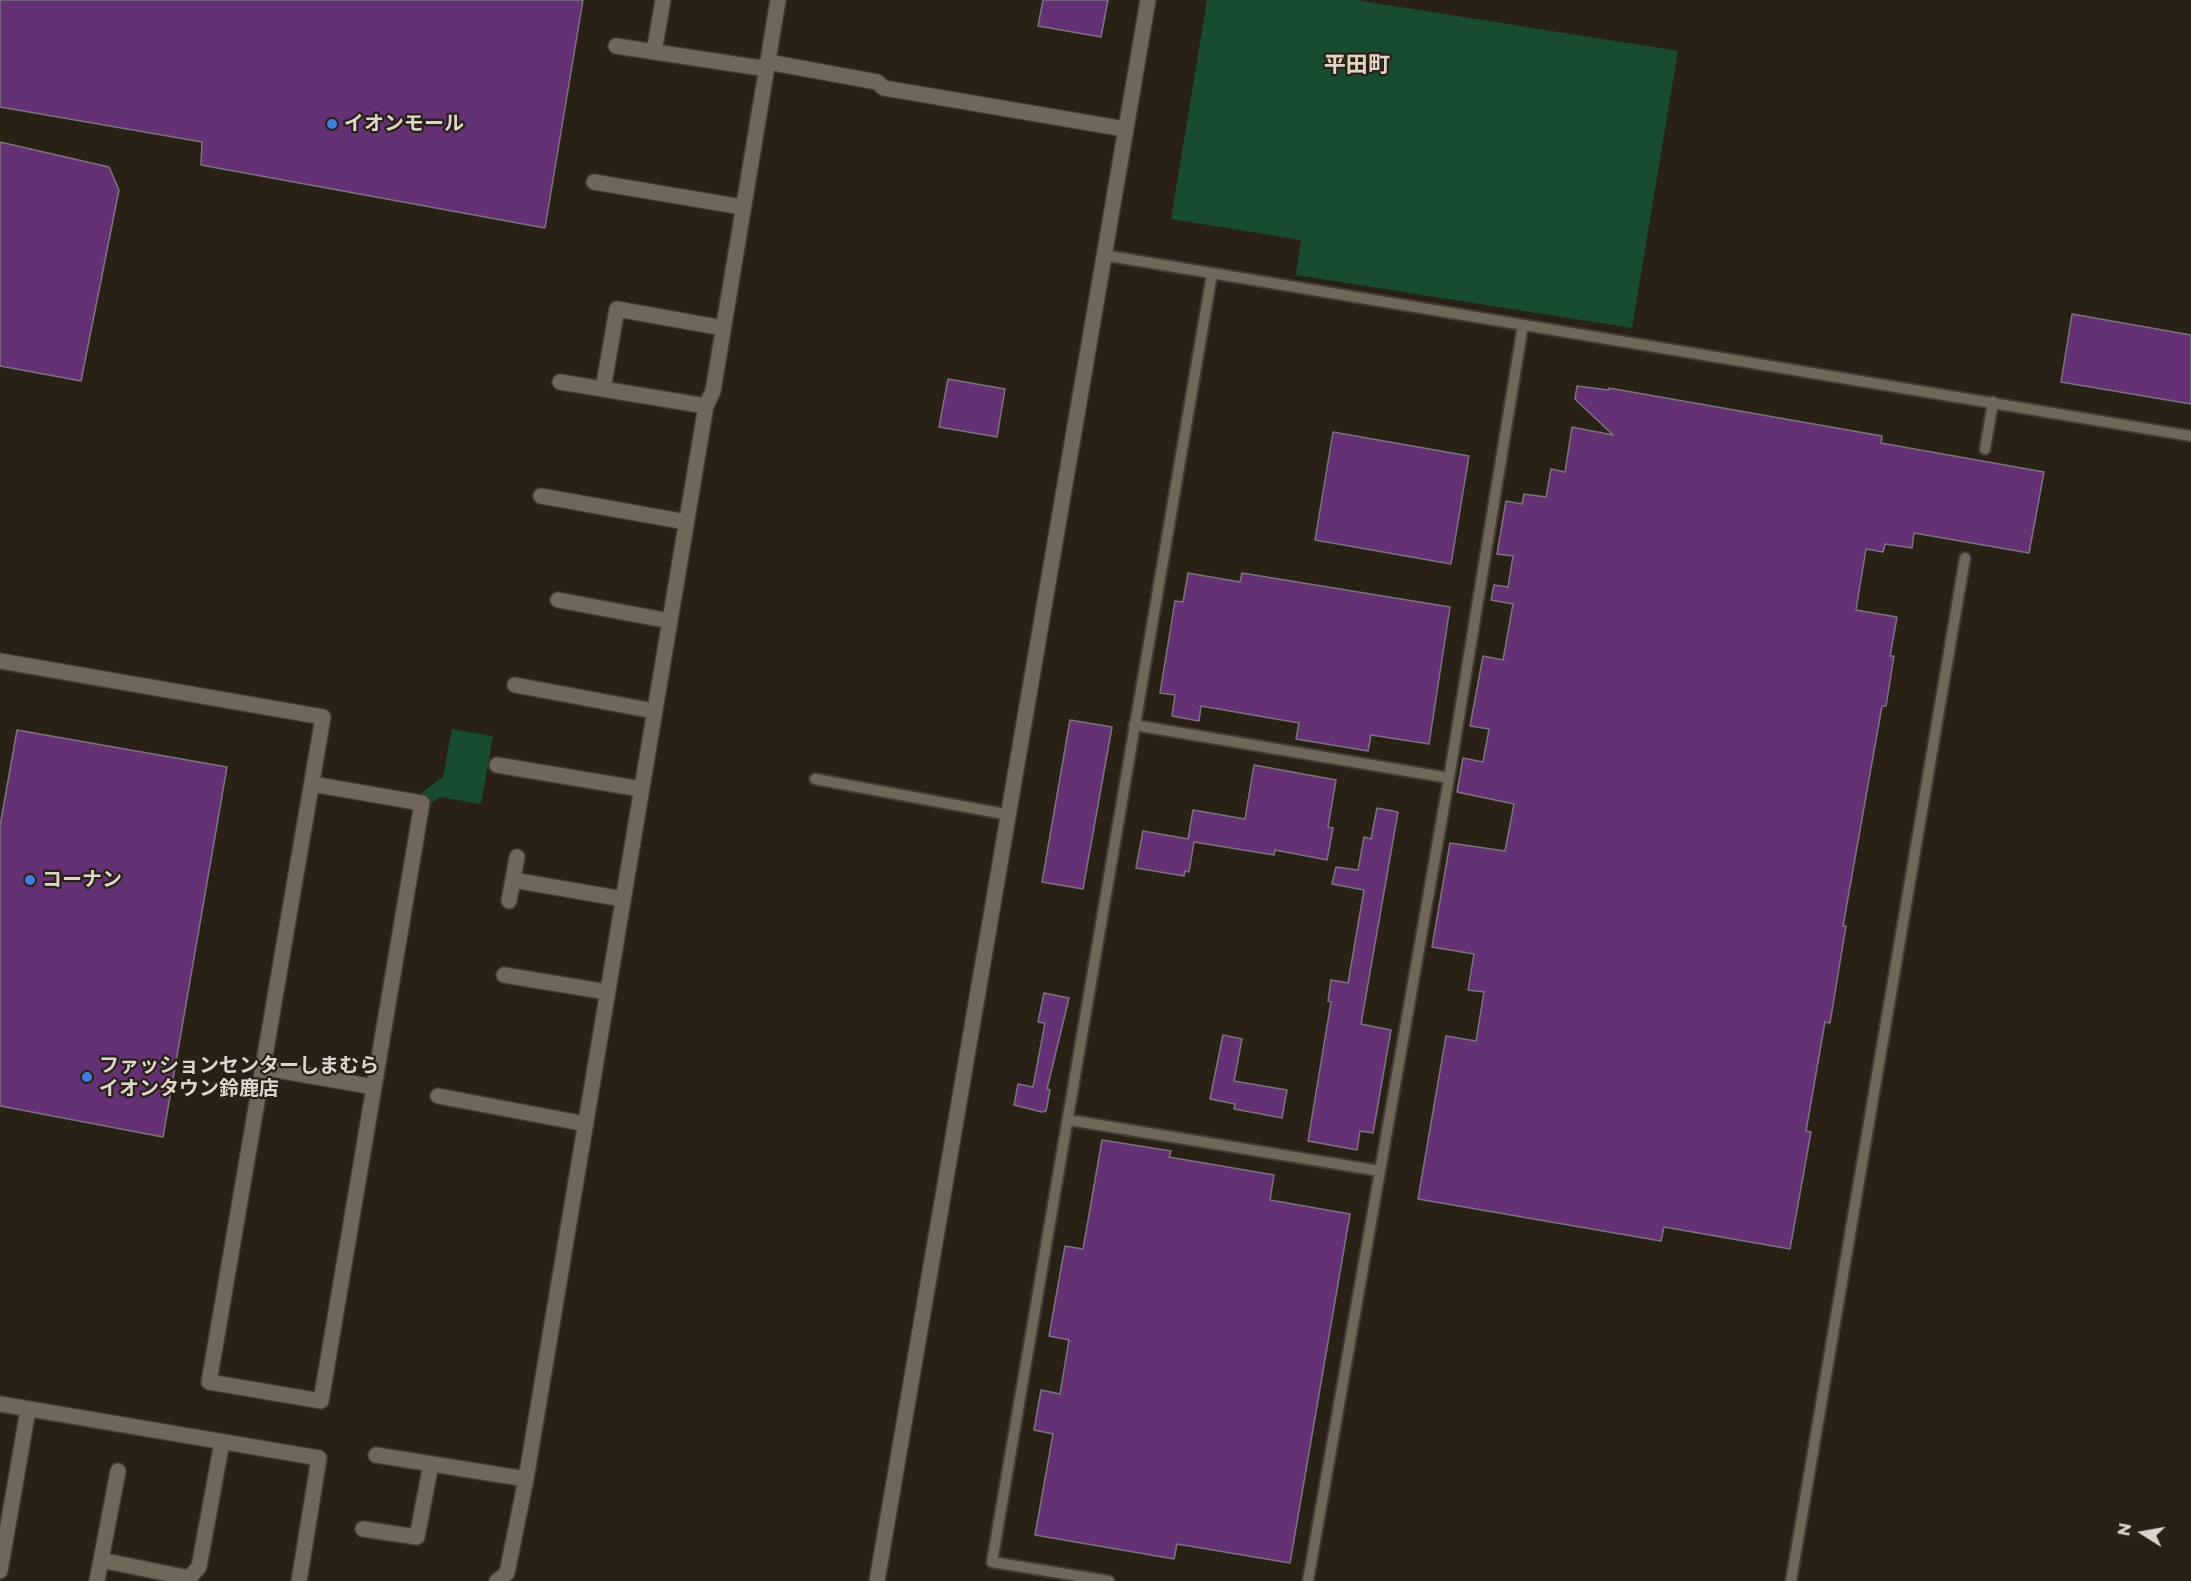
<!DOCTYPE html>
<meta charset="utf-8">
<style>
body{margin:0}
#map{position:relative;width:2191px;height:1581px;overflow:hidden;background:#292116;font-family:Montserrat,sans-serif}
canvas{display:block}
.north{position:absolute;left:2113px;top:1503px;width:60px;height:60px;-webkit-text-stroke:4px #292116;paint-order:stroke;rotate:281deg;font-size:16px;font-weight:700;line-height:24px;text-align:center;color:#dbd5ce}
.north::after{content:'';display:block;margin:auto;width:21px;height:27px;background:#dbd5ce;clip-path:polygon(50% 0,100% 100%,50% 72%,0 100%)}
</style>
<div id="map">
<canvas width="2191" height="1581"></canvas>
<div class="north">N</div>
</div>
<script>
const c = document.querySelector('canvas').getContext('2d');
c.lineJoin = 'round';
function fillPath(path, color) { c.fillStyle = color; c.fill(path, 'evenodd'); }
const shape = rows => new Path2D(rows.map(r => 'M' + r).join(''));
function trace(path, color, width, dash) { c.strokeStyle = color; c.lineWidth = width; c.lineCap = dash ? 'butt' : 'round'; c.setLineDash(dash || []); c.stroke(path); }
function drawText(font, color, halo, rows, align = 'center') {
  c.font = font + ' Montserrat,"Noto Sans JP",sans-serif'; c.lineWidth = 4.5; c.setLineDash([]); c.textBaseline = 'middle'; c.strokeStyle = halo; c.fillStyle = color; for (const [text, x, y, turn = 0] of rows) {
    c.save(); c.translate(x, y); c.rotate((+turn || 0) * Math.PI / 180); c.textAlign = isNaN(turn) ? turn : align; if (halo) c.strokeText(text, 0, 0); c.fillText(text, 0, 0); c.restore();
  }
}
fillPath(shape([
 [1207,0,1356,0,1678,51,1632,328,1296,275,1301,240,1171,219],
 [452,729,493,736,481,804,440,797,430,804,421,793,443,777]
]), '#174d2e');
const building = shape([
 [0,0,583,0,545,228,201,165,202,142,0,107,0,0],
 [1043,0,1108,0,1101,37,1038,26,1043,0],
 [0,142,109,167,119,190,81,381,0,366,0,142],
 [2072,314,2191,335,2191,404,2061,382,2072,314],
 [948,379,1005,389,997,437,939,427,948,379],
 [1577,386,1609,390,1609,388,1882,436,1881,443,2044,472,2029,553,1914,533,1912,548,1885,544,1883,552,1866,549,1856,610,1897,617,1890,656,1894,656,1886,706,1882,706,1843,926,1846,926,1830,1023,1825,1022,1806,1131,1811,1132,1790,1249,1664,1227,1661,1241,1418,1199,1446,1036,1476,1041,1484,992,1468,990,1474,954,1432,947,1450,843,1505,851,1514,804,1457,792,1463,758,1483,762,1489,729,1470,726,1483,656,1503,660,1513,604,1491,600,1494,585,1508,587,1513,556,1497,554,1506,501,1522,504,1524,494,1546,497,1551,469,1565,472,1572,427,1613,435,1575,399,1577,386],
 [1333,432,1469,456,1451,564,1315,540,1333,432],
 [1188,573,1240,582,1242,573,1450,607,1429,744,1371,735,1368,751,1296,739,1299,723,1201,706,1199,721,1172,716,1175,695,1160,693,1175,601,1183,602,1188,573],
 [1070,720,1112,727,1083,889,1042,882,1070,720],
 [17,730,227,767,163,1137,0,1106,0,826,17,730],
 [1254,765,1336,780,1328,827,1333,828,1327,860,1275,850,1274,855,1194,842,1189,872,1185,871,1184,876,1136,868,1143,831,1188,839,1193,810,1245,819,1254,765],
 [1377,808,1398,812,1361,1024,1391,1030,1373,1133,1360,1131,1357,1150,1308,1141,1331,1002,1328,1001,1331,980,1348,983,1364,890,1332,884,1336,867,1358,870,1364,837,1371,839,1377,808],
 [1044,993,1069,998,1047,1089,1050,1090,1046,1111,1042,1112,1014,1105,1018,1084,1033,1087,1045,1023,1038,1022,1044,993],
 [1223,1035,1242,1039,1234,1081,1287,1090,1282,1118,1234,1109,1235,1104,1210,1099,1223,1035],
 [1102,1140,1171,1151,1169,1157,1274,1175,1270,1200,1350,1214,1290,1563,1177,1544,1174,1559,1035,1535,1053,1434,1034,1430,1041,1390,1060,1394,1069,1340,1049,1336,1065,1246,1083,1249,1102,1140]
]);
fillPath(building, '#643175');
trace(building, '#7c737f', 1.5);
const service = shape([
 [1103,255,2191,436],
 [1985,449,1993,402],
 [1134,725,1449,778],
 [815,779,1010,815],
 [1069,1120,1380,1171],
 [1109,1581,992,1562,1212,274],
 [1308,1581,1449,778,1523,325],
 [1791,1581,1965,558]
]);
const minor = shape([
 [616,46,767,69],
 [654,52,663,0],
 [768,62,877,82,884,88,1125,129],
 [594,182,742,207],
 [560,382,706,406],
 [603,389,617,309,723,328],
 [541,496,686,522],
 [558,600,670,621],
 [0,661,323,717,209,1382,321,1401,422,803,312,784],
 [515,685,654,711],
 [497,765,641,789],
 [513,880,623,899],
 [509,901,517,857],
 [504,975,607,992],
 [265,1068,374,1087],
 [438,1096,586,1124],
 [0,1404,319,1458,299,1581],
 [376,1455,526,1479],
 [363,1529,417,1537,431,1464],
 [101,1560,189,1578,199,1567,222,1442],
 [0,1571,28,1410],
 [97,1581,118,1471],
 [497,1581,507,1573,526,1479,706,406,713,391,778,0]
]);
const tertiary = shape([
 [877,1581,1148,0]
]);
trace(service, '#423b34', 14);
trace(minor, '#423b34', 18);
trace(tertiary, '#423b34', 18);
trace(service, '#70665a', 10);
trace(minor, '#70665a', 15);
trace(tertiary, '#70665a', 15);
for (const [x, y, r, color] of [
 [332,124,6,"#3f7fe0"],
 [30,880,6,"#3f7fe0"],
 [87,1077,6,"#3f7fe0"]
]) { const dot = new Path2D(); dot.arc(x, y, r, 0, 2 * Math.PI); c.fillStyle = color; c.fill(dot); trace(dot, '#292116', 2); }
drawText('bold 20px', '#dbd5ce', '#292116', [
 ["イオンモール",344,124],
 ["コーナン",42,880],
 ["ファッションセンターしまむら",99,1066],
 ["イオンタウン鈴鹿店",99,1089]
], 'left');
drawText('bold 22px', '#e0d5c7', '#292116', [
 ["平田町",1357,66]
]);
</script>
